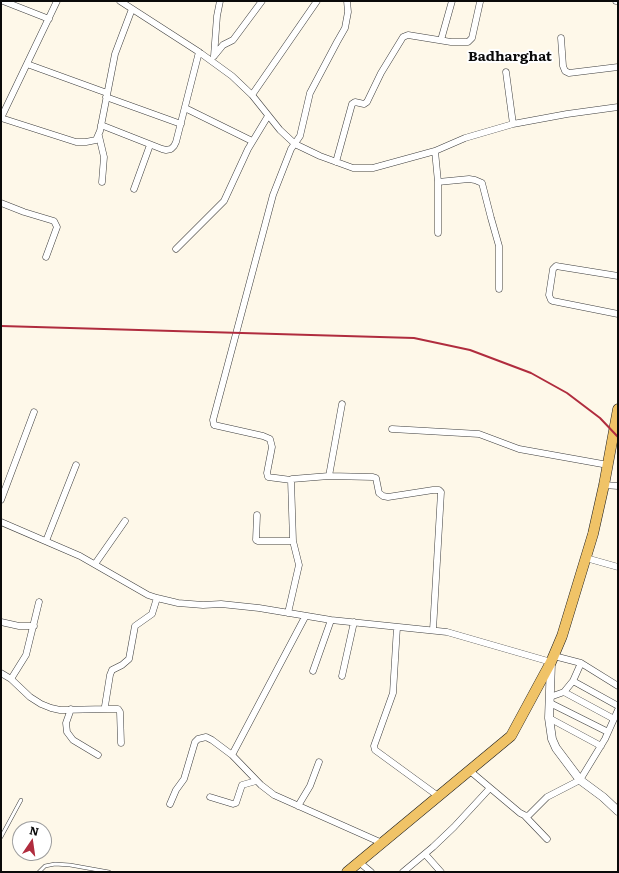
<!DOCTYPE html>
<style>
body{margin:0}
#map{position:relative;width:619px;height:873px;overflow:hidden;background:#fef8e9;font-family:Literata,serif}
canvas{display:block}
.frame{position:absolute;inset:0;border:2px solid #0a0a0a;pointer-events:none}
.north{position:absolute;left:12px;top:821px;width:40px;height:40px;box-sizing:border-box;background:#fff;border:1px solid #9d9d9d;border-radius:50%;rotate:13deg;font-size:11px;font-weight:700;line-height:16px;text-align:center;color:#0a0a0a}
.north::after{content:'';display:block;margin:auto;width:14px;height:18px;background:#b02c3e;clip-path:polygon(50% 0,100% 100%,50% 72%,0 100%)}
</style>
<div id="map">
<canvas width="619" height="873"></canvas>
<div class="frame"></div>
<div class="north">N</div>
</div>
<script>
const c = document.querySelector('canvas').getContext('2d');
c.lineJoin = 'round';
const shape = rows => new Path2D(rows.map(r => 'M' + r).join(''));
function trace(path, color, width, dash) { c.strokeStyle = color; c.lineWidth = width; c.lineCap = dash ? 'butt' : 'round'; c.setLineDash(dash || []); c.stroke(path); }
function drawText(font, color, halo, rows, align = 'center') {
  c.font = font + ' Literata,serif'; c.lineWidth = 4; c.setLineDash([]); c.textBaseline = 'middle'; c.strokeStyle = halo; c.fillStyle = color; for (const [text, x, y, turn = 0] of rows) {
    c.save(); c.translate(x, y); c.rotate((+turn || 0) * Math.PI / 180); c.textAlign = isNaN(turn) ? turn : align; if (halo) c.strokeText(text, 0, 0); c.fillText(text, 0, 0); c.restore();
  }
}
const service = shape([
 [1,837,21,800],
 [39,872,45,866,55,864,70,865,109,872]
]);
const minor = shape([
 [3,1,49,19],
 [120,1,199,52,232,76,252,95,280,130,295,144,320,156,353,168,373,168,435,151,465,138,513,124,567,114,618,107],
 [616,1,618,1],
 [561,38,563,66,565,71,569,73,618,67],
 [441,40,452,1],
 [214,56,223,45,233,40,262,1],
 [214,56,217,16,220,1],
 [27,64,107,93],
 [506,72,513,124],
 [252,95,317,1],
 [106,97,181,124],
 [185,108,252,141],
 [1,118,76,142,86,142,96,140,100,131,115,54,132,9],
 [1,118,57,1],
 [101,125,162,149,166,150,171,149,174,146,176,142,199,52],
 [99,136,104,157,102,182],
 [435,151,438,182,438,233],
 [336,162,352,104,355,102,364,104,367,102,381,73,403,37,408,35,451,42,468,42,472,38,480,2],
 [438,182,469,179,475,180,482,183,491,218,499,246,499,289],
 [134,189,150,145],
 [1,203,24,212,54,221,57,227,46,257],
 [176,249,224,201,248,149,268,116],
 [618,276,556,266,553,269,549,295,551,300,553,301,618,314],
 [392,429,479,434,519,449,608,465],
 [329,476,342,404],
 [291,480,268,477,267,473,272,447,270,439,263,436,214,425,213,420,273,195,291,149,300,136,310,93,337,42,345,28,348,12,347,1],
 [604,485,618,486],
 [1,500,34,412],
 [257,515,256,540,258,541,293,541],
 [1,522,80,556,148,595,157,598,178,603,203,605,221,604,259,608,331,620,447,632,551,662],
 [46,541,76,465],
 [586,558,618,567],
 [95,564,125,521],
 [288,613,299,565,293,541,291,480,292,479,329,476,373,477,376,478,379,493,383,496,388,497,433,490,439,490,441,492,433,630],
 [1,622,19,626,34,626],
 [397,627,393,693,374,746,375,750,438,796],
 [554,656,581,663,618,686],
 [313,671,331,620],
 [1,673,11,679,30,697,41,704,51,708,60,710,107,709],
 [342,676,354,622],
 [11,679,26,655,39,602],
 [573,681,618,706],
 [564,692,614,719],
 [550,697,564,692,573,681,581,663],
 [550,703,608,732],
 [71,709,66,723,67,732,73,740,98,755],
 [549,718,601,746],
 [121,743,120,712,118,709,107,709,105,706,110,675,112,670,122,665,129,659,135,626,152,614,157,598],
 [232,755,305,617],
 [470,771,520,813,526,816,529,815,547,797,580,780,605,739,618,710],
 [210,797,233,804,236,803,242,785,256,781],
 [170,804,176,790,184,779,195,742,198,739,206,737,212,740,232,755,261,785,274,795,382,843],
 [298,806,310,786,319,762],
 [526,816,525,816,547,839],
 [425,854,441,872],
 [359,862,371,872],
 [403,872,433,847,454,827,490,788]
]);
const tertiary = shape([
 [551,663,549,718,552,739,556,748,580,780,603,797,618,811]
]);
const primary = shape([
 [347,872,511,736,551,662,562,636,593,534,604,485,618,409]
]);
trace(service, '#3d3d3d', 4);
trace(minor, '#3d3d3d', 7);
trace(tertiary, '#3d3d3d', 9);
trace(primary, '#1b1b1b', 11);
trace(service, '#fff', 3);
trace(minor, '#fff', 6);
trace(tertiary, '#fff', 8);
trace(primary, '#f0c367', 10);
trace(shape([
 [1,326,414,338,470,350,531,373,567,393,600,418,618,437]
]), '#b02c3e', 2);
drawText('bold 14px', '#0a0a0a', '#fff', [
 ["Badharghat",510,57]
]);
</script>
